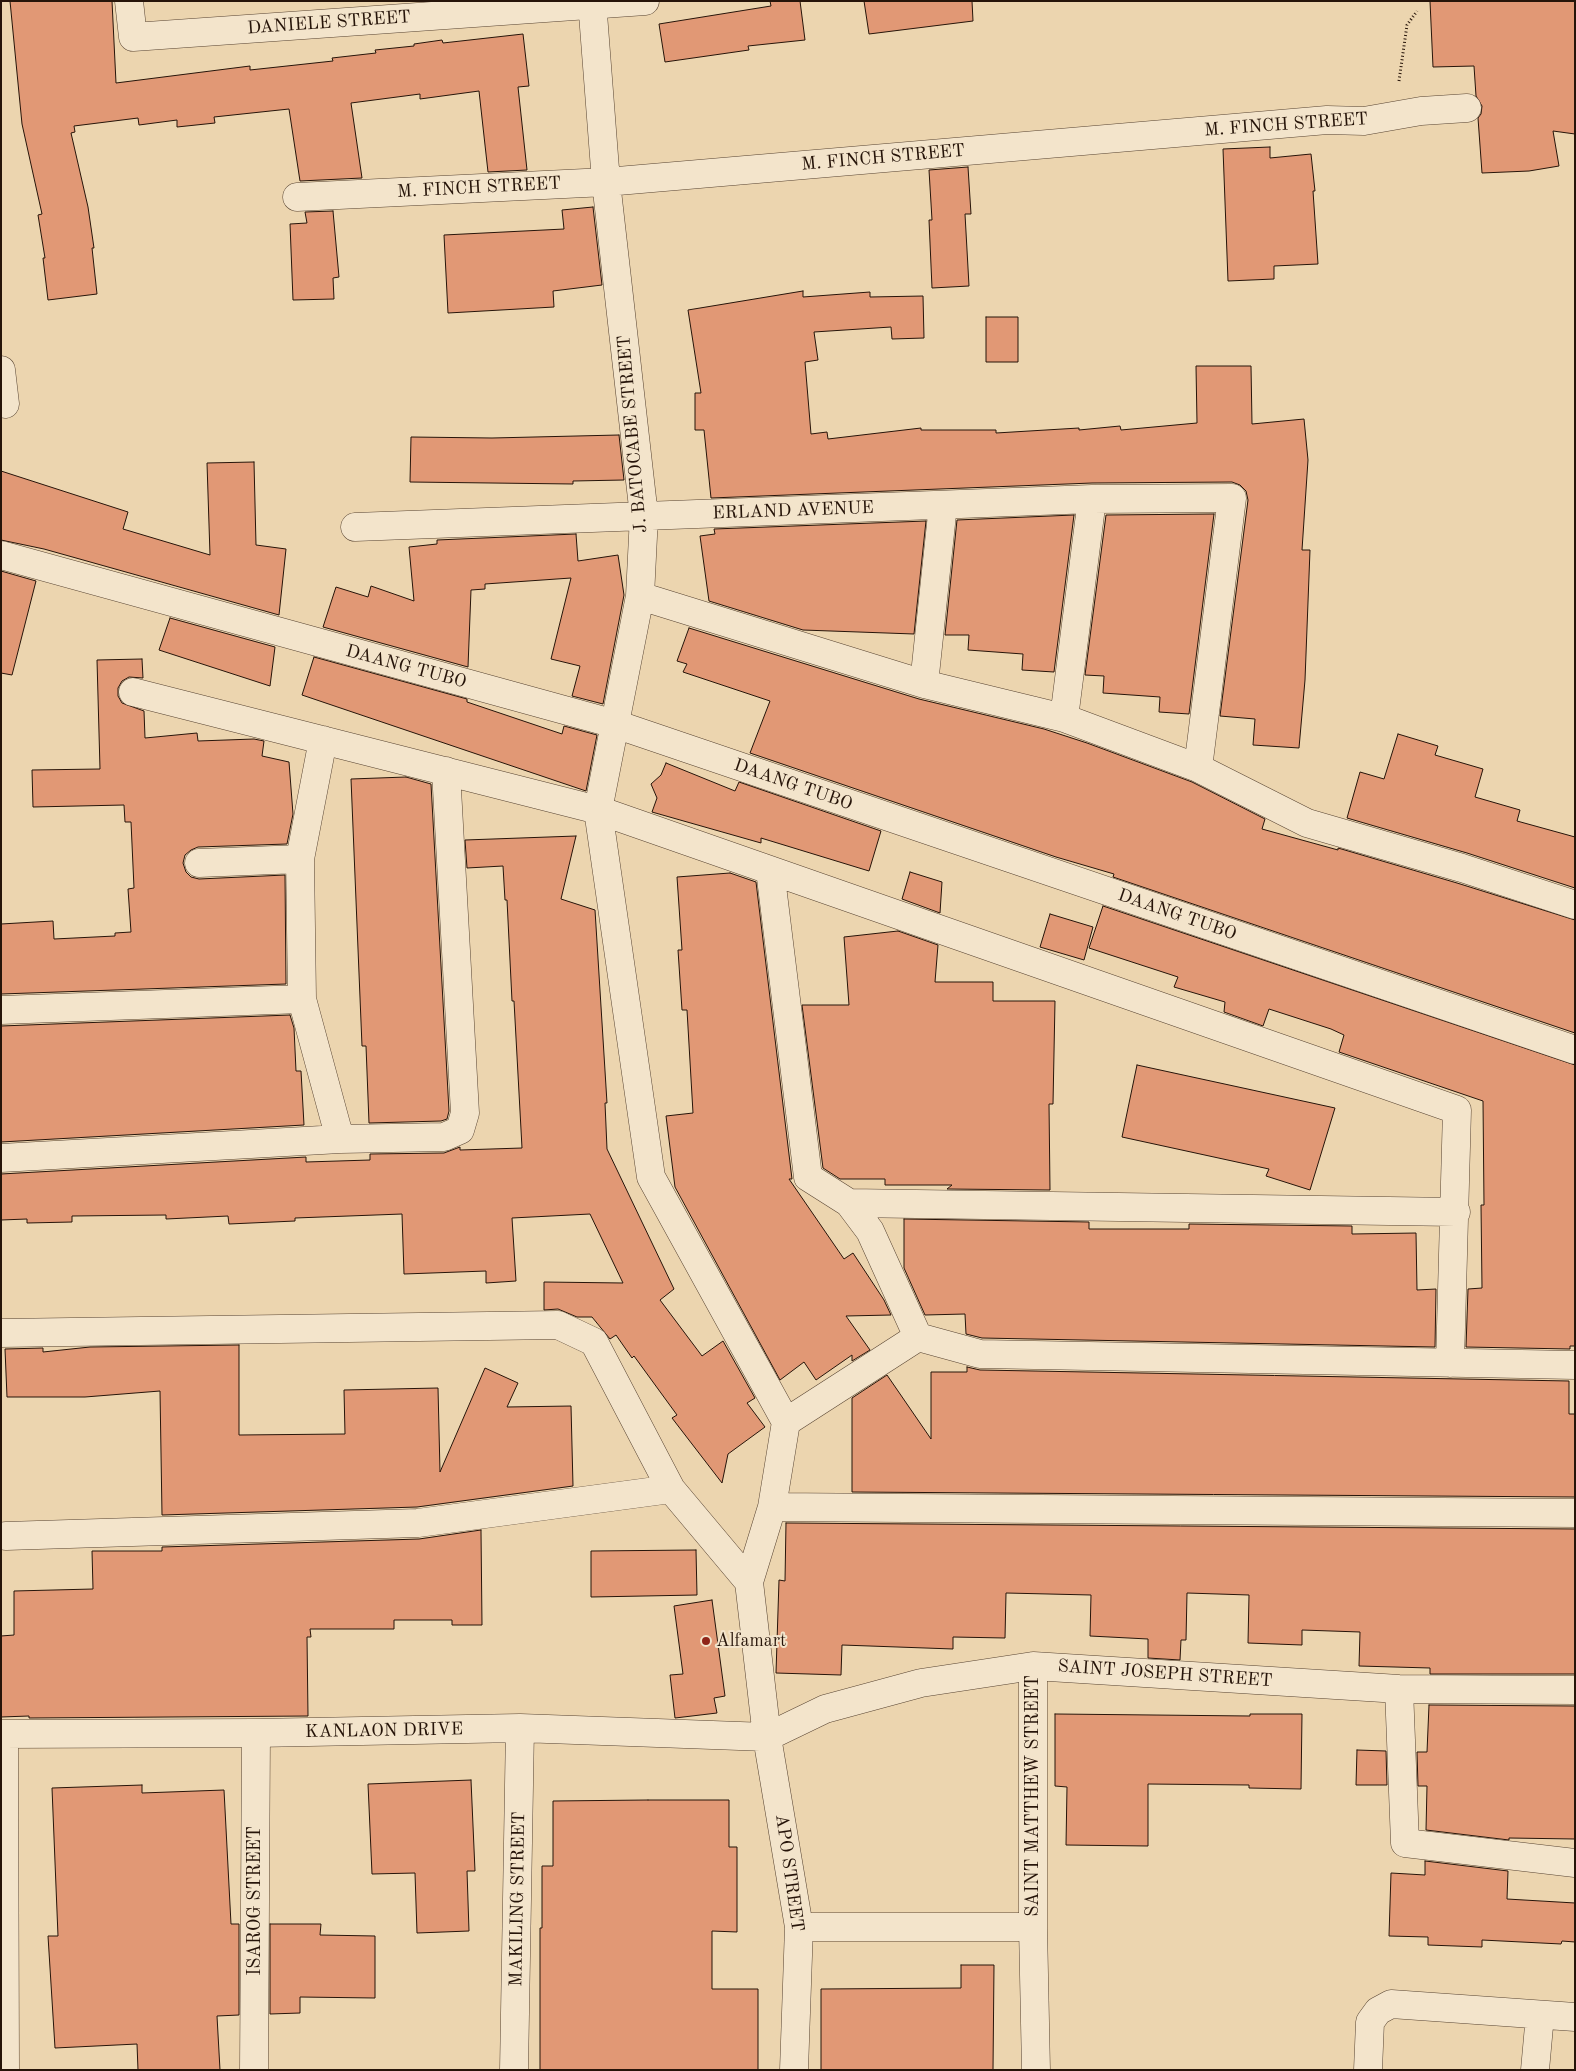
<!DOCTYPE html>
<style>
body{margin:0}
#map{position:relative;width:1576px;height:2071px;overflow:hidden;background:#ecd5af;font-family:"Old Standard TT",serif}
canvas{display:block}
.frame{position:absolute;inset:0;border:2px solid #261409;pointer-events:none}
</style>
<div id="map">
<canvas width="1576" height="2071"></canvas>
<div class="frame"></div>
</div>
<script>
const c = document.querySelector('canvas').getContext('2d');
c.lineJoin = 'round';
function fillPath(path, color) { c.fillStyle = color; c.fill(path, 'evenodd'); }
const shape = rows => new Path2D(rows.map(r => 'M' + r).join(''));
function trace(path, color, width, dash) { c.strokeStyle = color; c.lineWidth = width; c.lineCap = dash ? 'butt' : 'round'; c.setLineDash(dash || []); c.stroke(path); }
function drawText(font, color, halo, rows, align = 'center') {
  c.font = font + ' "Old Standard TT",serif'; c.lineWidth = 4; c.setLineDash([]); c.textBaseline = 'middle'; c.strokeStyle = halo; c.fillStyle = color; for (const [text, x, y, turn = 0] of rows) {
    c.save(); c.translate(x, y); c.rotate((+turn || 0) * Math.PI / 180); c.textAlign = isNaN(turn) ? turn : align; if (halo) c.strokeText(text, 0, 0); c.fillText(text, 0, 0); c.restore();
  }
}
const building = shape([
 [10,1,112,1,116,83,250,66,250,70,333,61,332,58,376,53,375,50,414,46,414,44,442,40,443,43,523,34,529,86,518,87,527,170,488,172,479,91,420,99,420,94,351,103,362,178,300,181,289,109,214,117,215,123,177,127,177,120,139,125,138,118,74,126,75,132,71,133,88,207,94,248,92,248,97,294,48,300,43,258,45,258,38,215,42,214,22,124,10,1],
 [770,1,800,1,805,40,748,46,749,50,665,62,659,24,771,6,770,1],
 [864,1,972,1,973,21,869,34,864,1],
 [1430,1,1575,1,1575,134,1553,131,1559,166,1529,171,1482,173,1478,118,1481,114,1482,106,1476,96,1474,66,1433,67,1430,1],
 [1270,147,1270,158,1311,154,1315,191,1313,191,1318,264,1274,266,1274,279,1228,281,1223,149,1270,147],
 [968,167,971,214,965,214,969,286,932,288,929,220,932,220,929,170,968,167],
 [593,207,602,285,553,291,554,307,448,313,444,235,564,229,562,210,593,207],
 [333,211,339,277,333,278,334,299,293,300,290,224,307,223,305,212,333,211],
 [803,291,803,297,870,292,870,297,923,296,924,338,892,339,891,327,814,332,818,360,805,362,811,434,827,432,828,439,921,428,921,430,996,430,996,433,1079,428,1079,430,1120,426,1121,430,1197,423,1196,366,1251,366,1252,424,1304,419,1308,460,1302,550,1310,550,1305,680,1299,748,1253,745,1255,719,1220,716,1248,500,1246,491,1240,485,1232,482,1092,483,711,498,704,430,695,430,695,393,701,393,688,310,803,291],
 [986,317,1018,317,1018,362,986,362,986,317],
 [619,435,624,480,573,481,573,484,410,482,411,437,492,438,619,435],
 [254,462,256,545,286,549,279,615,44,549,1,540,1,471,128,512,123,529,210,555,207,463,254,462],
 [1214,514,1189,714,1159,712,1160,697,1103,693,1104,676,1085,675,1106,515,1214,514],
 [1074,515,1054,672,1022,670,1023,654,968,650,969,635,945,635,957,520,1074,515],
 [926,521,914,634,803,630,709,601,700,536,715,534,714,529,926,521],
 [576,534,578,561,618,555,624,595,603,704,572,696,580,666,551,659,571,578,485,584,485,589,471,590,468,667,323,627,336,587,368,597,371,586,414,601,409,547,437,544,437,540,576,534],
 [1,571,36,581,12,675,1,673,1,571],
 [170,618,275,647,270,686,159,650,170,618],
 [689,628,919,699,1044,729,1087,743,1192,782,1265,819,1262,829,1338,850,1338,848,1457,883,1575,920,1575,1033,1113,877,1114,874,1056,857,750,753,770,701,683,672,687,664,677,661,689,628],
 [314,657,467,699,467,702,562,734,564,726,597,735,586,791,302,695,314,657],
 [142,659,143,678,129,677,122,681,118,688,118,696,122,703,144,711,145,738,197,733,198,741,254,739,264,741,262,756,289,762,293,814,287,844,198,847,191,850,185,855,183,863,186,872,191,877,199,879,285,875,286,984,1,994,1,924,53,921,54,939,115,936,115,933,131,932,128,889,134,888,131,822,125,822,124,805,33,807,32,770,100,769,97,660,142,659],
 [1398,734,1438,746,1435,755,1483,769,1475,797,1520,810,1517,821,1575,837,1575,888,1467,853,1347,818,1360,772,1384,779,1398,734],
 [666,763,735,791,739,782,881,831,869,871,761,838,761,843,652,812,657,798,651,784,661,775,666,763],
 [406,777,431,784,449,1111,447,1119,441,1121,369,1123,366,1046,362,1046,351,779,406,777],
 [576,836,561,899,595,910,607,1103,605,1103,607,1149,674,1289,660,1300,702,1356,723,1341,755,1398,747,1403,765,1427,728,1454,722,1483,672,1418,677,1415,634,1356,632,1358,616,1335,610,1339,592,1317,577,1317,558,1309,544,1310,544,1282,623,1283,590,1214,512,1218,516,1281,486,1283,486,1271,404,1274,402,1214,295,1218,295,1221,229,1224,228,1216,166,1219,166,1215,72,1216,72,1222,27,1223,27,1219,1,1220,1,1174,306,1157,306,1162,370,1160,370,1154,444,1153,460,1147,460,1150,522,1148,514,1001,512,1001,507,900,505,900,503,866,467,868,465,840,576,836],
 [910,872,942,882,940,913,902,899,910,872],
 [730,873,756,882,792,1179,789,1179,844,1259,853,1253,884,1300,891,1315,846,1316,870,1350,852,1361,852,1355,816,1380,804,1362,780,1380,675,1187,666,1116,693,1113,687,1010,682,1010,678,950,682,950,677,877,730,873],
 [1103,906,1575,1065,1575,1346,1570,1346,1570,1349,1466,1347,1468,1289,1482,1288,1481,1205,1484,1205,1483,1101,1339,1052,1344,1035,1331,1029,1269,1009,1263,1026,1224,1012,1225,1002,1174,987,1178,977,1089,948,1103,906],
 [1050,914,1093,927,1084,960,1040,947,1050,914],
 [898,931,938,945,935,982,993,982,993,1001,1055,1001,1053,1104,1049,1104,1050,1190,947,1189,952,1185,885,1185,885,1179,840,1179,823,1168,802,1005,849,1005,844,937,898,931],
 [290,1015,294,1028,296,1071,301,1071,304,1125,1,1142,1,1026,290,1015],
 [1137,1065,1335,1108,1310,1190,1266,1176,1269,1169,1122,1137,1137,1065],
 [904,1219,1089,1222,1089,1229,1189,1229,1189,1224,1352,1226,1352,1234,1416,1233,1417,1290,1436,1289,1435,1347,982,1338,966,1334,965,1314,925,1315,904,1268,904,1219],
 [239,1345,239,1435,345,1434,344,1390,438,1388,440,1472,485,1368,518,1383,507,1407,571,1406,573,1486,417,1507,162,1515,160,1391,85,1397,7,1397,5,1349,43,1348,43,1352,90,1347,239,1345],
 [967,1367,980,1370,1569,1381,1569,1414,1575,1414,1575,1497,852,1492,852,1398,887,1375,931,1439,931,1372,967,1372,967,1367],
 [786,1523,1575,1529,1575,1674,1430,1674,1430,1668,1359,1666,1360,1632,1302,1630,1302,1645,1248,1643,1249,1595,1187,1593,1186,1640,1181,1640,1180,1660,1148,1658,1148,1639,1090,1636,1091,1595,1006,1593,1005,1638,953,1637,953,1649,842,1645,841,1675,776,1673,779,1580,785,1581,786,1523],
 [481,1530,482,1625,452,1625,452,1620,394,1620,394,1629,310,1629,311,1637,307,1637,308,1716,29,1718,29,1716,1,1717,1,1636,14,1635,14,1591,93,1589,92,1551,162,1551,162,1547,419,1539,481,1530],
 [696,1550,697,1595,591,1597,591,1551,696,1550],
 [712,1600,725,1696,714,1698,717,1713,675,1718,670,1675,683,1674,674,1606,712,1600],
 [1429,1705,1575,1706,1575,1839,1509,1838,1509,1840,1426,1830,1427,1786,1418,1786,1417,1752,1427,1752,1429,1705],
 [1055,1714,1250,1716,1250,1714,1302,1714,1301,1789,1249,1788,1249,1785,1148,1784,1148,1846,1066,1845,1067,1787,1055,1786,1055,1714],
 [1357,1750,1386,1751,1387,1785,1356,1785,1357,1750],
 [471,1780,475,1871,467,1871,469,1931,417,1933,415,1873,372,1874,368,1784,471,1780],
 [142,1785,142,1793,224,1790,231,1924,239,1924,239,2015,217,2016,220,2070,138,2070,137,2044,55,2048,48,1936,58,1936,52,1788,142,1785],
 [648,1800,729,1800,729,1847,737,1847,737,1932,712,1931,712,1989,758,1989,758,2070,540,2070,540,1928,542,1928,542,1866,553,1866,553,1801,648,1800],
 [1425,1861,1508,1871,1507,1899,1575,1903,1575,1942,1562,1941,1561,1944,1482,1940,1482,1947,1428,1945,1428,1937,1389,1936,1391,1873,1425,1875,1425,1861],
 [270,1924,321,1924,320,1935,375,1936,375,1998,300,1997,300,2013,270,2014,270,1924],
 [961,1965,994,1965,993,2070,821,2070,821,1989,961,1988,961,1965]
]);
fillPath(building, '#e19875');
trace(building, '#261409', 1);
const minor = shape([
 [129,1,133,37,645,1],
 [592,1,606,182,644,516,640,596,598,810,651,1177,786,1422],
 [297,197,606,182,1327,120,1364,121,1421,111,1467,108],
 [1,370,5,404,1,403],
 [355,527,1092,499,1232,498,1198,768],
 [1,555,615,724,1575,1050],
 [640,596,924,684,1064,718,1198,768,1307,823,1462,868,1575,905],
 [924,684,943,505],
 [133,692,598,810,1457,1110,1450,1363],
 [1064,718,1092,499],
 [323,740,300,859,302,999,340,1139],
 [199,863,300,859],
 [770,870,808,1177,849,1203,870,1231,918,1337,980,1354,1575,1365],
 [1,1010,302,999],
 [1,1158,340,1139,444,1137,460,1130,465,1113,446,771],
 [849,1203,1456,1212],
 [1,1333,558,1325,594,1342,671,1489],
 [772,1507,1575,1513],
 [6,1536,418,1523,671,1489,749,1582],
 [1033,1666,1033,1927,1036,2070],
 [1399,1689,1405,1843,1575,1863],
 [1,1734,256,1733,520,1728,767,1737,825,1709,921,1683,1033,1666,1399,1689,1575,1690],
 [4,1734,5,2070],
 [799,1927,1033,1927],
 [254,2070,256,1733],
 [514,2070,520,1728],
 [794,2070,799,1927,767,1737,749,1582,772,1507,786,1422,918,1337],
 [1368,2070,1370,2022,1378,2011,1391,2004,1575,2017],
 [1535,2070,1540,2015]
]);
trace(minor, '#584432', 29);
trace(shape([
 [1399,81,1407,25,1417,11]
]), '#261409', 3, [1, 2.5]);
trace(minor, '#f3e4cb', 28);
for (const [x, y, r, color] of [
 [706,1641,5,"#8f2418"]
]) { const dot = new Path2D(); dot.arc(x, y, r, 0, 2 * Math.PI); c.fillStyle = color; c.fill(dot); trace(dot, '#f3e4cb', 2); }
drawText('18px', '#261409', '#f3e4cb', [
 ["DANIELE STREET",329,23,-4],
 ["M. FINCH STREET",1286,125,-4],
 ["M. FINCH STREET",883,158,-5],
 ["M. FINCH STREET",479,188,-3],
 ["J. BATOCABE STREET",633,434,-95],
 ["ERLAND AVENUE",793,511,-2],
 ["DAANG TUBO",406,667,15],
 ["DAANG TUBO",793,785,19],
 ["DAANG TUBO",1177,915,19],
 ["SAINT JOSEPH STREET",1165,1674,4],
 ["KANLAON DRIVE",384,1731,-1],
 ["SAINT MATTHEW STREET",1033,1796,-90],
 ["APO STREET",789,1873,82],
 ["MAKILING STREET",518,1899,-89],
 ["ISAROG STREET",255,1901,-90]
]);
drawText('18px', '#261409', '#f3e4cb', [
 ["Alfamart",716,1641]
], 'left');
</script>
